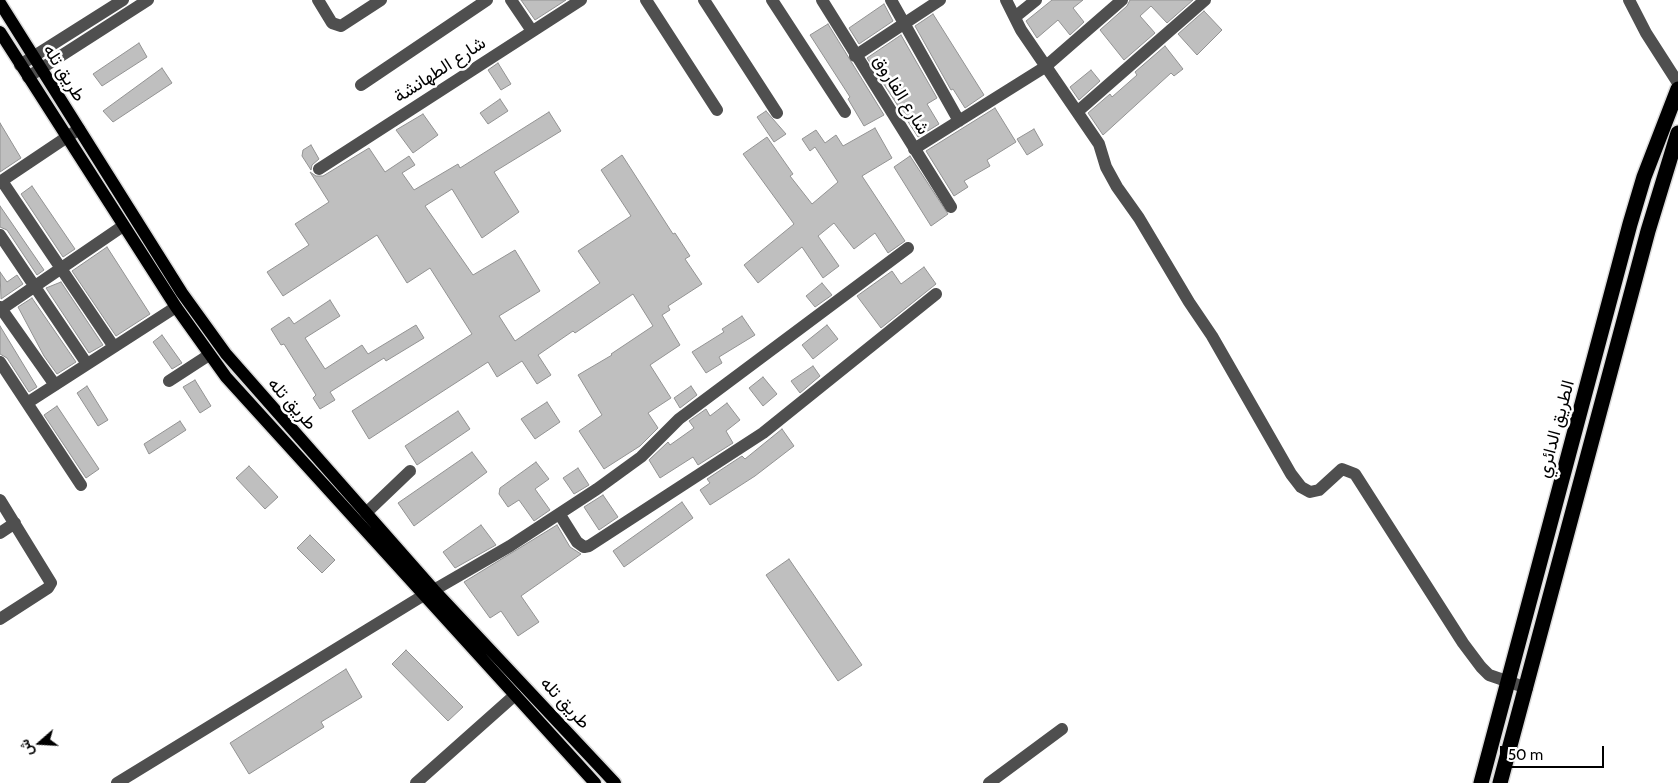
<!DOCTYPE html>
<meta charset="utf-8">
<style>
body{margin:0}
#map{position:relative;width:1678px;height:783px;overflow:hidden;background:#fff;font-family:Cabin,Vazirmatn,sans-serif}
canvas{display:block}
.north{position:absolute;left:15px;top:718px;width:50px;height:50px;-webkit-text-stroke:4px #fff;paint-order:stroke;rotate:251deg;font-size:14px;font-weight:700;line-height:20px;text-align:center;color:#000}
.north::after{content:'';display:block;margin:auto;width:18px;height:22px;background:#000;clip-path:polygon(50% 0,100% 100%,50% 72%,0 100%)}
.scale{position:absolute;left:1500px;top:746px;width:104px;height:22px;box-sizing:border-box;border:2px solid #000;border-top:0;padding-left:6px;font-size:15px;line-height:18px;white-space:nowrap;color:#000;-webkit-text-stroke:4px #fff;paint-order:stroke}
</style>
<div id="map">
<canvas width="1678" height="783"></canvas>
<div class="north">ش</div>
<div class="scale">50 m</div>
</div>
<script>
const c = document.querySelector('canvas').getContext('2d');
c.lineJoin = 'round';
function fillPath(path, color) { c.fillStyle = color; c.fill(path, 'evenodd'); }
const shape = rows => new Path2D(rows.map(r => 'M' + r).join(''));
function trace(path, color, width, dash) { c.strokeStyle = color; c.lineWidth = width; c.lineCap = dash ? 'butt' : 'round'; c.setLineDash(dash || []); c.stroke(path); }
function drawText(font, color, halo, rows, align = 'center') {
  c.font = font + ' Cabin,Vazirmatn,sans-serif'; c.lineWidth = 5; c.setLineDash([]); c.textBaseline = 'middle'; c.strokeStyle = halo; c.fillStyle = color; for (const [text, x, y, turn = 0] of rows) {
    c.save(); c.translate(x, y); c.rotate((+turn || 0) * Math.PI / 180); c.textAlign = isNaN(turn) ? turn : align; if (halo) c.strokeText(text, 0, 0); c.fillText(text, 0, 0); c.restore();
  }
}
const building = shape([
 [521,0,566,0,535,20,521,0],
 [1052,0,1083,0,1073,8,1084,22,1070,35,1058,20,1037,38,1026,21,1052,0],
 [1130,0,1193,0,1167,23,1151,6,1140,16,1155,33,1124,60,1100,30,1127,6,1130,0],
 [884,4,893,21,859,44,849,28,884,4],
 [1204,11,1222,30,1197,55,1178,34,1204,11],
 [933,14,984,95,965,108,953,89,951,90,915,26,933,14],
 [828,24,884,115,864,126,848,99,850,97,810,35,828,24],
 [901,35,937,98,927,104,939,124,918,137,867,58,901,35],
 [139,43,147,57,102,86,93,74,139,43],
 [1165,46,1183,69,1174,76,1171,73,1103,135,1088,113,1110,94,1112,97,1137,75,1135,72,1165,46],
 [498,63,511,84,501,90,488,70,498,63],
 [162,68,172,83,113,122,103,111,162,68],
 [1091,70,1100,81,1079,100,1070,87,1091,70],
 [500,99,508,111,488,124,480,113,500,99],
 [995,108,1016,142,987,160,990,166,964,181,968,187,954,196,926,151,995,108],
 [766,111,786,134,774,142,757,117,766,111],
 [549,112,561,131,494,172,519,212,482,238,452,189,425,206,473,275,515,250,540,291,499,316,515,341,600,283,578,251,631,216,601,170,622,155,673,234,675,233,690,256,685,259,702,284,668,306,670,310,662,315,680,345,650,365,671,398,648,413,658,428,640,446,604,469,579,431,602,415,578,375,612,355,611,354,653,326,633,294,575,333,573,331,538,355,551,375,537,384,522,361,497,377,488,362,369,439,352,411,472,334,430,268,407,283,377,235,283,296,267,272,309,245,295,224,329,202,310,172,316,176,323,176,369,148,385,172,409,156,415,165,402,173,414,190,458,164,460,168,549,112],
 [423,114,438,135,413,153,396,130,423,114],
 [0,123,21,158,0,172,0,123],
 [875,128,892,158,862,176,905,241,888,253,875,233,854,249,834,223,818,236,839,266,823,278,802,247,758,283,744,265,794,224,743,154,767,137,793,174,790,176,812,204,838,182,815,147,810,151,802,139,816,130,825,143,836,135,843,146,875,128],
 [1034,129,1043,145,1027,155,1017,139,1034,129],
 [311,145,319,159,312,165,311,170,302,156,303,150,311,145],
 [910,156,948,214,931,226,894,167,910,156],
 [32,186,75,249,63,257,21,194,32,186],
 [0,206,44,270,37,275,7,230,0,227,0,206],
 [107,247,150,314,116,336,72,271,107,247],
 [924,267,936,284,881,328,857,296,892,271,901,284,924,267],
 [0,272,7,282,17,275,23,284,1,299,0,272],
 [61,282,103,345,89,353,46,288,61,282],
 [822,283,832,295,815,307,806,296,822,283],
 [32,298,76,362,57,374,44,356,18,307,32,298],
 [330,300,340,316,305,338,325,369,362,345,368,354,416,325,424,338,386,361,384,358,330,392,335,400,320,409,313,398,316,395,284,344,281,345,271,329,289,317,294,324,330,300],
 [742,316,755,335,719,357,722,363,706,373,692,352,724,332,722,329,742,316],
 [827,325,838,339,813,359,802,345,827,325],
 [0,326,37,387,29,392,7,358,0,354,0,326],
 [162,335,182,363,172,369,153,342,162,335],
 [813,366,820,376,800,393,791,381,813,366],
 [763,377,777,394,763,406,749,388,763,377],
 [195,380,211,406,200,413,183,387,195,380],
 [87,386,108,420,98,426,77,393,87,386],
 [691,386,697,395,680,408,674,398,691,386],
 [547,402,560,422,535,439,521,419,547,402],
 [727,403,740,420,726,431,733,443,698,465,693,457,660,478,649,460,668,442,670,445,694,428,689,421,706,409,710,416,727,403],
 [57,406,99,469,86,478,44,415,57,406],
 [458,411,470,429,417,465,405,446,458,411],
 [180,421,186,430,149,454,144,444,180,421],
 [782,429,794,446,755,476,710,505,700,490,710,483,707,479,742,456,745,459,782,429],
 [472,452,487,472,414,526,398,503,472,452],
 [536,462,549,479,535,489,550,510,534,521,519,500,508,507,499,494,500,488,536,462],
 [249,466,278,497,265,509,236,478,249,466],
 [578,468,589,485,574,494,563,478,578,468],
 [603,495,618,517,599,530,584,507,603,495],
 [682,502,693,518,624,567,613,551,682,502],
 [481,525,496,545,455,568,443,552,481,525],
 [557,525,570,547,581,554,521,596,539,622,518,636,501,611,490,618,464,582,557,525],
 [310,535,335,560,322,573,297,548,310,535],
 [789,559,862,665,838,681,766,575,789,559],
 [406,650,463,707,448,721,392,664,406,650],
 [346,669,362,697,321,722,324,727,249,774,230,743,346,669]
]);
fillPath(building, '#bfbfbf');
trace(building, '#939393', 1);
const major = shape([
 [0,3,182,293,226,354,434,590,615,783],
 [0,32,176,307,226,377,595,783]
]);
const highway = shape([
 [1481,783,1630,224,1644,177,1678,89],
 [1500,783,1648,231,1678,133]
]);
trace(major, '#dbdbdb', 15);
trace(highway, '#dbdbdb', 18);
trace(shape([
 [318,0,332,23,341,26,381,0],
 [511,0,532,31],
 [646,0,717,110],
 [704,0,777,113],
 [772,0,845,112],
 [822,0,951,207],
 [891,0,959,121],
 [1006,0,1021,30,1099,144,1106,167,1117,187,1139,218,1189,302,1212,336,1291,474,1301,487,1310,492,1319,490,1342,469,1355,474,1463,643,1481,667,1489,675,1527,688],
 [1629,0,1646,33,1678,83],
 [1015,17,1036,0],
 [855,56,940,0],
 [20,65,123,0],
 [28,77,148,0],
 [361,85,487,0],
 [1077,112,1205,0],
 [914,149,1045,67,1122,0],
 [319,169,581,0],
 [2,181,114,347],
 [0,182,79,129],
 [0,235,87,364],
 [0,307,55,385],
 [0,310,123,226],
 [0,362,81,485],
 [169,381,209,355],
 [27,403,176,307],
 [0,500,51,583,48,588,0,619],
 [366,513,410,471],
 [560,515,577,542,584,547,589,546,763,433,936,294],
 [0,533,15,523],
 [434,590,510,546,597,489,641,457,679,419,908,248],
 [117,783,424,595],
 [416,783,515,695],
 [989,783,1062,729]
]), '#4f4f4f', 12);
trace(major, '#000', 12);
trace(highway, '#000', 15);
drawText('18px', '#000', '#fff', [
 ["شارع الطهانشة",440,70,-33],
 ["طريق تله",64,73,58],
 ["شارع الفاروق",901,95,58],
 ["طريق تله",292,404,48],
 ["الطريق الدائري",1556,429,-75],
 ["طريق تله",565,703,47]
]);
</script>
